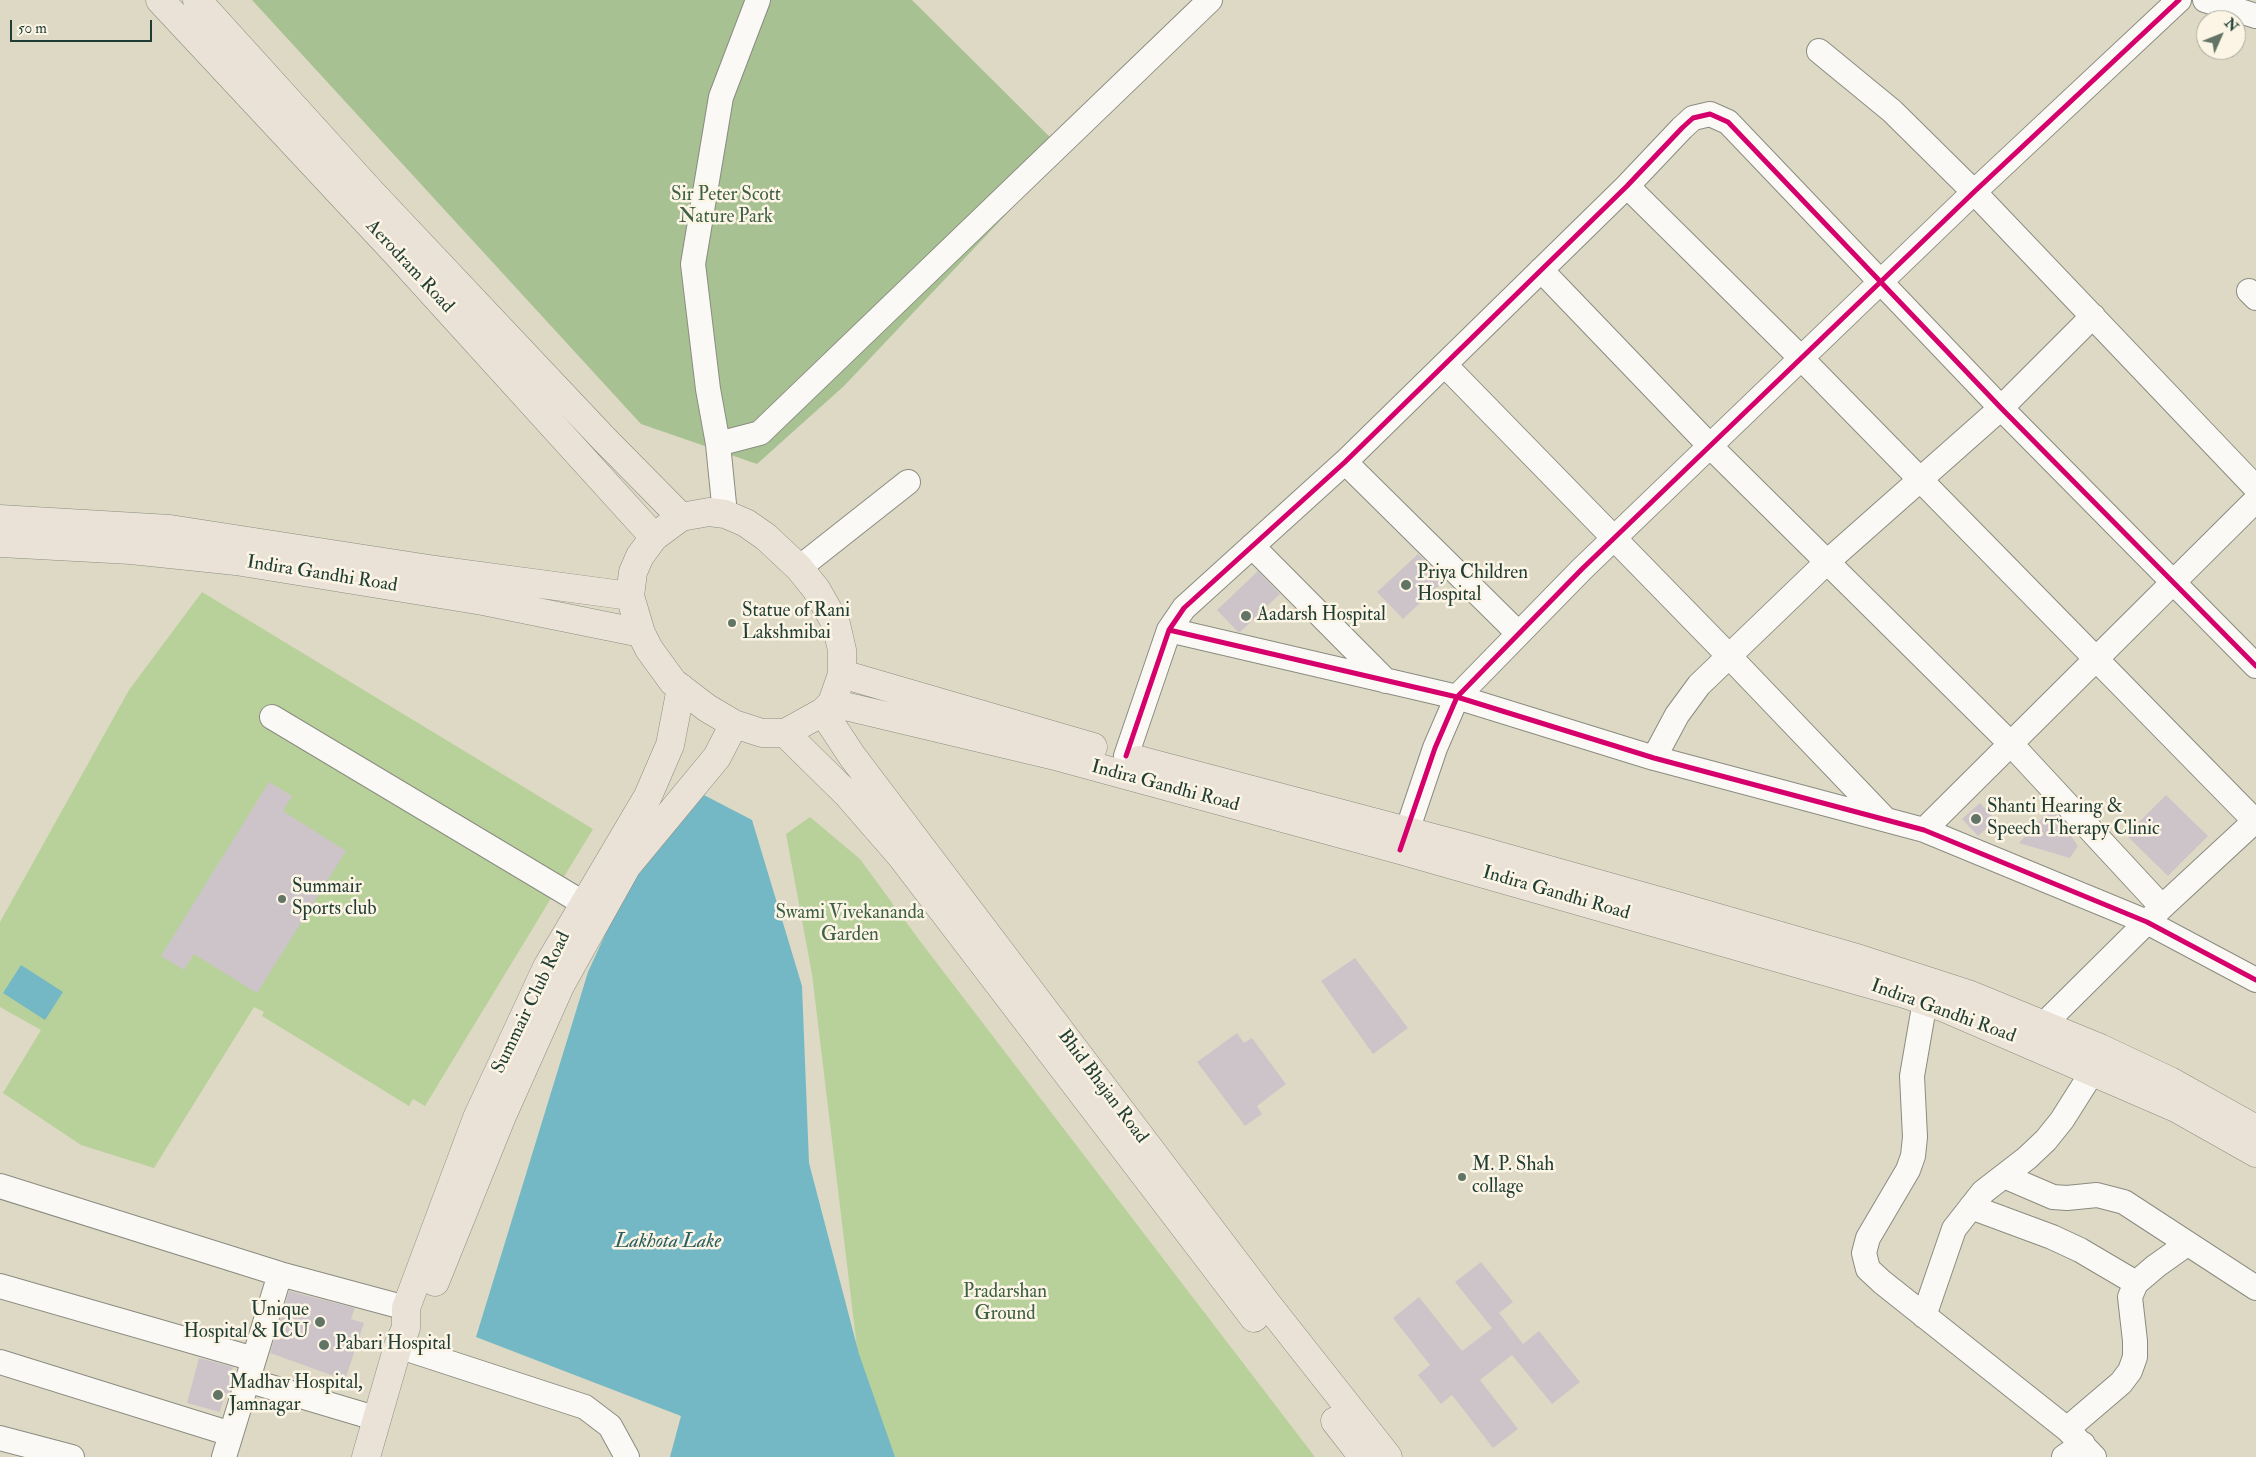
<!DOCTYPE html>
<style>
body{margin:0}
#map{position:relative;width:2256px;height:1457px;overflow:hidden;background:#ded9c4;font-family:"IM FELL Double Pica",serif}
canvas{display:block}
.north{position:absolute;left:2196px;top:10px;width:50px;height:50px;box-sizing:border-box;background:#fcf5e5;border:1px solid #a4ab9e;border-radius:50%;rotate:46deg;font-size:14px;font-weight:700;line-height:20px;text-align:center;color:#1f3d34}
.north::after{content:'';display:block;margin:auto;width:18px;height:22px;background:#627466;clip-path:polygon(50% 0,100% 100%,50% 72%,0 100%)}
.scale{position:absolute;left:10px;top:20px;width:142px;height:22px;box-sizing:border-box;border:2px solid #1f3d34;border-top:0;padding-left:6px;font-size:15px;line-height:18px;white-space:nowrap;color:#1f3d34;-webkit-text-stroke:4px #fcf5e5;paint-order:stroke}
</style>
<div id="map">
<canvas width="2256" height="1457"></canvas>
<div class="north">N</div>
<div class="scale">50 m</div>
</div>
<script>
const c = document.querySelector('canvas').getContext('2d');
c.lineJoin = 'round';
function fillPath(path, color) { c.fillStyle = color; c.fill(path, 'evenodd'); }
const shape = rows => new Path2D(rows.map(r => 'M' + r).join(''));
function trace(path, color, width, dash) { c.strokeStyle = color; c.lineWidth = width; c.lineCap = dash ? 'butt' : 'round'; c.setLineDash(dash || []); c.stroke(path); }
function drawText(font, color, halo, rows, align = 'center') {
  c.font = font + ' "IM FELL Double Pica",serif'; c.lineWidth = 5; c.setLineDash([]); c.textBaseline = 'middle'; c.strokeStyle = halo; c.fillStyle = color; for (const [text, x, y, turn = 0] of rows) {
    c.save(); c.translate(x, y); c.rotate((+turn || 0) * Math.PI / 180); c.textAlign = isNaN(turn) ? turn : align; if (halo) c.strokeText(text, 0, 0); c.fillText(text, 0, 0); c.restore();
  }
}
fillPath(shape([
 [202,592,593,829,425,1106,413,1099,409,1106,262,1016,264,1012,254,1007,154,1168,81,1145,3,1093,41,1030,0,1007,0,922,129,690],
 [810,817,860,859,920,941,1315,1457,884,1457,858,1356,812,974,786,834]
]), '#b8d19b');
fillPath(shape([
 [252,0,912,0,1065,152,844,386,757,464,641,424]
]), '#a7c192');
fillPath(shape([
 [702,794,752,820,802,986,809,1163,859,1354,895,1457,670,1457,681,1416,476,1337,588,972,649,839],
 [21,965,63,992,45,1020,3,993]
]), '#73b8c4');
fillPath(shape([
 [1418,554,1445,580,1403,619,1377,592],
 [1258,571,1280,594,1240,632,1238,632,1217,610],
 [269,782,292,796,283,811,346,851,257,993,194,954,184,970,161,956],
 [2166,795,2208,836,2168,876,2126,835],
 [1980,803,1996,820,1978,836,1962,819],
 [2052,808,2078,846,2070,858,2019,843],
 [1355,958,1408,1028,1373,1054,1321,981],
 [1237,1033,1244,1043,1252,1038,1286,1084,1257,1106,1262,1114,1245,1126,1197,1062],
 [1481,1262,1513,1302,1499,1313,1523,1344,1539,1331,1580,1382,1552,1404,1512,1355,1480,1380,1518,1429,1493,1448,1452,1395,1441,1404,1418,1375,1430,1365,1393,1318,1419,1297,1462,1351,1492,1328,1455,1282],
 [289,1291,355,1308,351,1319,364,1323,345,1380,270,1353],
 [199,1358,233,1367,229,1378,233,1380,229,1394,225,1393,220,1412,187,1403]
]), '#cdc4c9');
const minor = shape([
 [2205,0,2256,16],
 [1819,51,1892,111,1974,192,2256,488],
 [1627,186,1802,359,2255,821],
 [1541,270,1711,447,2011,744,2162,907],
 [2249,291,2256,298],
 [1445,365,1729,656,1884,818],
 [718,444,760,433,1210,0],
 [1345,462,1518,633],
 [725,514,718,444,708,389,693,264,721,97,758,0],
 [1252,546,1386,681],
 [799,568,908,482],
 [1169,630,1457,697,1654,758,1924,830,2147,922,2256,980],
 [272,717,583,903],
 [1126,756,1169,630,1184,608,1345,462,1627,186,1682,128,1693,118,1710,114,1728,122,2001,408,2256,666],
 [1654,758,1677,715,1699,685,1827,562,2001,408,2093,316],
 [1924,830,2256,500],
 [1401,849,1435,748,1457,697,1582,569,1974,192,2179,0],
 [1925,1001,1912,1076,1915,1137,1913,1156,1908,1170,1868,1238,1864,1253,1868,1269,1882,1282,2067,1429,2094,1457],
 [2044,1024,2162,907,2256,820],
 [2004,1176,2053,1197,2067,1198,2097,1195,2124,1202,2256,1288],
 [0,1186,280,1274,406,1308],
 [1971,1207,2052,1237,2080,1250,2136,1283],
 [0,1286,254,1359],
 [1924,1316,1954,1229,1983,1192,2027,1158,2046,1140,2062,1120,2093,1071],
 [398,1346,585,1407,610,1426,627,1457],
 [0,1362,231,1434],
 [247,1380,378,1419],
 [2067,1429,2121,1383,2130,1371,2135,1357,2135,1341,2130,1297,2136,1283,2156,1266,2187,1244],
 [0,1438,72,1457],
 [224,1457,280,1274],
 [2064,1457,2083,1444]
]);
const major = shape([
 [160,0,398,255,654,537],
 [197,0,370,191,604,439,681,517],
 [709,512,725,514,746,523,766,537,799,568,816,589,836,624,842,650,842,674,832,703,823,712,785,733,762,733,734,724,707,708,673,682,649,649,641,633,630,596,633,572,640,556,654,537,681,517,709,512],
 [0,519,170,529,429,569,630,596],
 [0,543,131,550,236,561,483,601,641,633],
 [842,674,1093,747],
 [832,703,1059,757,1400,850,1908,995,1942,1007,2178,1109,2256,1153],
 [823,712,852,756,1268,1305,1388,1457],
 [785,733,848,795,901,856,1254,1318],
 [1139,760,1464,846,1677,906,1860,959,1968,994,2100,1048,2170,1081,2256,1129],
 [435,1282,502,1116,560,986,627,866,717,757,734,724],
 [1335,1421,1363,1457],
 [366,1457,398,1346,406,1328,406,1308,477,1118,547,967,648,796,670,745,681,688]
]);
trace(minor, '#8a8c80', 26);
trace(major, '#8a8c80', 29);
trace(minor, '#faf9f6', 24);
trace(major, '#eae2d6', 28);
trace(shape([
 [1169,630,1457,697,1654,758,1924,830,2147,922,2256,980],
 [1126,756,1169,630,1184,608,1345,462,1627,186,1682,128,1693,118,1710,114,1728,122,2001,408,2256,666],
 [1400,850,1435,748,1457,697,1582,569,1974,192,2179,0]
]), '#d6006c', 5);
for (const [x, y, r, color] of [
 [1406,585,6,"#627466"],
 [1246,616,6,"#627466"],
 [732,623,5,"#627466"],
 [1976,819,6,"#627466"],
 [282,899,5,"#627466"],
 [1462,1177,5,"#627466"],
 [320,1322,6,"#627466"],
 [324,1345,6,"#627466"],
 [218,1395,6,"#627466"]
]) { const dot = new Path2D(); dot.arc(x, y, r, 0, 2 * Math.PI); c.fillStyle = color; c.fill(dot); trace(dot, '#fcf5e5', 2); }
drawText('19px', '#3d6046', '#fcf5e5', [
 ["Sir Peter Scott",726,196],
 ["Nature Park",726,218],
 ["Swami Vivekananda",850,914],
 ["Garden",850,936],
 ["Pradarshan",1005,1293],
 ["Ground",1005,1315]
]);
drawText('19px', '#1f3d34', '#fcf5e5', [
 ["Aerodram Road",409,267,47],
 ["Indira Gandhi Road",322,575,9],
 ["Indira Gandhi Road",1165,787,15],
 ["Indira Gandhi Road",1556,894,16],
 ["Summair Club Road",532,1003,-64],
 ["Indira Gandhi Road",1943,1012,20],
 ["Bhid Bhajan Road",1102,1087,53]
]);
drawText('19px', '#1f3d34', '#fcf5e5', [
 ["Priya Children",1417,574],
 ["Hospital",1417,596],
 ["Statue of Rani",742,612],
 ["Lakshmibai",742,634],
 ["Aadarsh Hospital",1257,616],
 ["Shanti Hearing &",1987,808],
 ["Speech Therapy Clinic",1987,830],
 ["Summair",292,888],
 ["Sports club",292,910],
 ["M. P. Shah",1472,1166],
 ["collage",1472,1188],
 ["Unique",309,1311,"right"],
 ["Hospital & ICU",309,1333,"right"],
 ["Pabari Hospital",335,1345],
 ["Madhav Hospital,",229,1384],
 ["Jamnagar",229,1406]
], 'left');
drawText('italic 20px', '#2a5e5f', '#fcf5e5', [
 ["Lakhota Lake",668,1243]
]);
</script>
